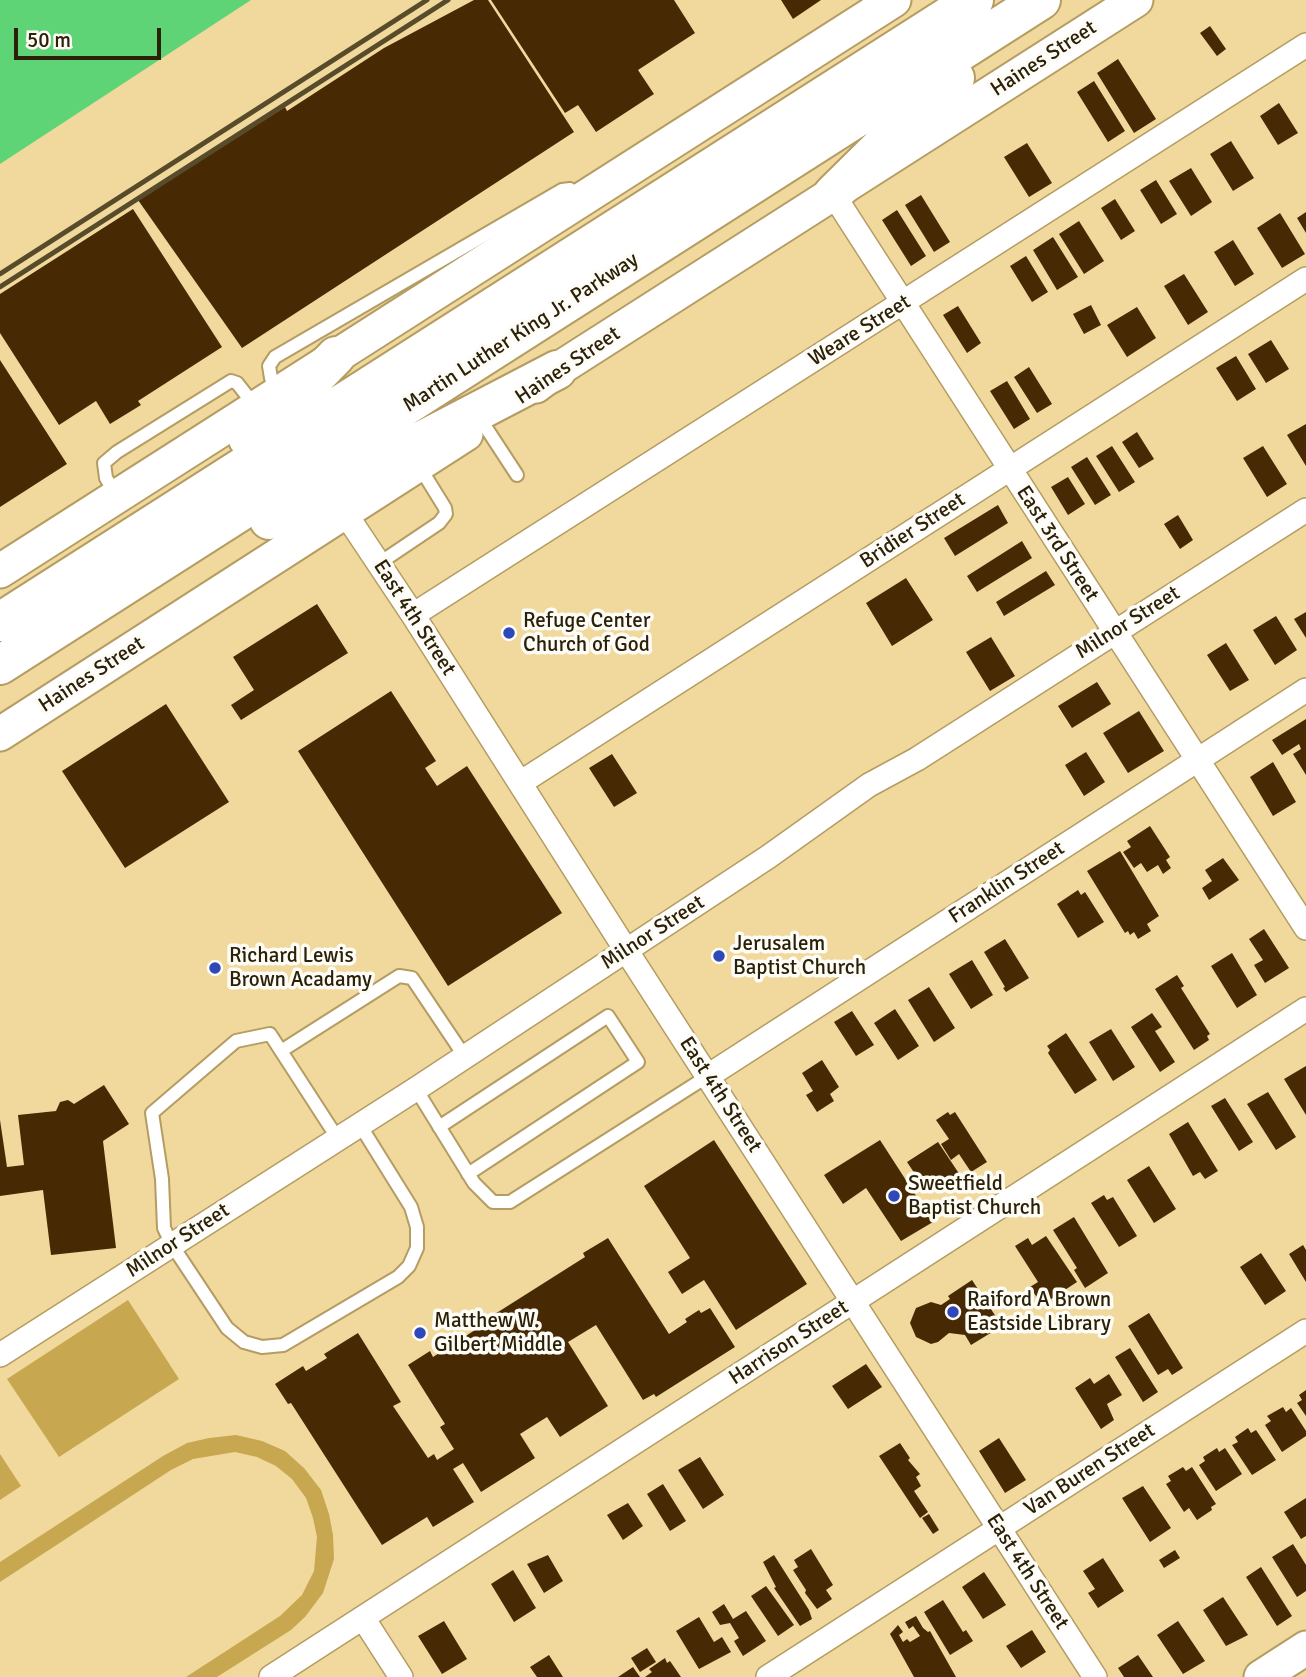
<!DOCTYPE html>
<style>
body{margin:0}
#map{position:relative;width:1306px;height:1677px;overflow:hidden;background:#f1d99d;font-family:Signika,sans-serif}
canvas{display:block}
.scale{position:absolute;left:14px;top:28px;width:147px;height:32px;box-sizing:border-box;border:4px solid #2b2109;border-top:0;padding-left:9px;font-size:21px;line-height:24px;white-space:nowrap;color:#2b2109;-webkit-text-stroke:5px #fefcf6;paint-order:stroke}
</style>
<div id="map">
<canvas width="1306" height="1677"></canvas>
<div class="scale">50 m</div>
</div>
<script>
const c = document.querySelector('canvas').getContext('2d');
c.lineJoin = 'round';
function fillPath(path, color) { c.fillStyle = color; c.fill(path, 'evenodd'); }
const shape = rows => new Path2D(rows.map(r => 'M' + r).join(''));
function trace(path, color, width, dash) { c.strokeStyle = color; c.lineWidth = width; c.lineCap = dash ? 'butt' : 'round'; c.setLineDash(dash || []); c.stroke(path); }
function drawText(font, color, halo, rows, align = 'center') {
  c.font = font + ' Signika,sans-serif'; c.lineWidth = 7; c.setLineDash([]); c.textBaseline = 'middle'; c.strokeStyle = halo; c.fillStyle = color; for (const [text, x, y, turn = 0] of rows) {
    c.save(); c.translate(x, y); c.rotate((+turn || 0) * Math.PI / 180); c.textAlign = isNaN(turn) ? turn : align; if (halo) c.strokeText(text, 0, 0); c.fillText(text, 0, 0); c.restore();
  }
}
fillPath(shape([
 [128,1300,179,1379,59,1457,7,1379],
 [236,1435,262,1441,285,1451,304,1468,321,1490,329,1514,333,1535,334,1559,323,1593,305,1617,291,1630,217,1677,186,1677,280,1616,302,1595,314,1571,317,1537,313,1518,306,1498,292,1479,276,1466,257,1457,235,1452,193,1459,171,1470,0,1582,0,1562,163,1456,187,1443,209,1438],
 [0,1454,21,1486,0,1500]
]), '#c8a751');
fillPath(shape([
 [0,0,251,0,0,164]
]), '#5fd477');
fillPath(shape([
 [474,0,488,0,574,132,242,348,138,200,285,107,287,111,384,48],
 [491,0,674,0,695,33,638,70,654,94,596,132,578,105,565,113],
 [781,0,821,0,793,19],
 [1210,26,1226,49,1217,56,1200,33],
 [1118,59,1156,119,1134,133,1097,73],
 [1094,81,1125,131,1108,142,1077,92],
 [1279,103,1298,133,1278,145,1260,116],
 [1231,141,1254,178,1233,191,1210,154],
 [1027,143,1052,183,1029,197,1004,157],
 [1191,168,1212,202,1191,216,1169,181],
 [1156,180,1177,214,1161,224,1140,190],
 [921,195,950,242,934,252,905,205],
 [1115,199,1135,231,1121,240,1101,208],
 [133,209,222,347,138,401,141,405,110,424,96,401,59,425,0,333,0,294],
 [897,210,926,256,911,266,882,220],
 [1306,212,1306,233,1297,218],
 [1280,213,1305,254,1282,268,1257,228],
 [1079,221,1104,261,1084,274,1059,234],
 [1053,237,1078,277,1057,290,1033,250],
 [1233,240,1254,274,1235,286,1214,252],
 [1026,256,1048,292,1032,302,1010,266],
 [1184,274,1208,312,1188,325,1164,286],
 [1091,305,1101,325,1084,334,1073,314],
 [958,306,981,343,967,353,943,315],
 [1137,307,1156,338,1127,357,1107,325],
 [1271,340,1289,369,1266,383,1248,354],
 [1236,356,1256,389,1237,401,1216,368],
 [0,360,67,464,0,507],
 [1029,367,1052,404,1037,413,1014,377],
 [1007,381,1030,419,1014,429,990,391],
 [1306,424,1306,466,1287,435],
 [1137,432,1154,459,1139,468,1122,442],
 [1112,446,1135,482,1119,492,1096,456],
 [1263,446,1287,484,1267,497,1243,458],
 [1087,457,1111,495,1095,505,1071,467],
 [1068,477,1085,504,1068,515,1051,487],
 [998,505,1008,523,955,556,944,538],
 [1178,515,1193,540,1180,549,1164,524],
 [1022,541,1032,558,977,592,967,576],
 [1046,571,1055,585,1004,616,996,602],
 [906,578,933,620,892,646,866,603],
 [317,604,348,653,241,720,231,705,254,690,233,657],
 [1306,612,1306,638,1294,619],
 [1276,616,1297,650,1275,665,1253,630],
 [991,637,1015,676,990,691,966,652],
 [1226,643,1249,680,1230,691,1207,655],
 [1097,682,1111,704,1072,728,1058,706],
 [391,691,436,761,425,768,437,786,467,766,562,913,448,986,298,751],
 [166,704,229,802,125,868,62,771],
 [1139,711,1164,751,1128,773,1103,733],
 [1306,719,1306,775,1293,754,1301,749,1299,744,1282,755,1272,740],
 [1086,752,1105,782,1084,796,1065,765],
 [612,754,637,793,614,807,589,768],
 [1273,762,1296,802,1273,816,1250,777],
 [1150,826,1170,857,1166,860,1171,868,1163,874,1158,865,1147,872,1141,863,1134,868,1123,852,1131,847,1127,841],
 [1120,851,1159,916,1147,924,1151,931,1138,939,1134,932,1130,935,1128,931,1125,933,1087,871],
 [1223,858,1239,880,1209,900,1202,888,1212,881,1205,870],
 [1078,890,1081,895,1085,892,1104,922,1078,938,1057,904],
 [1264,929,1289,968,1265,983,1254,965,1263,960,1249,939],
 [1005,939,1029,978,1006,992,1003,988,1005,987,984,952],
 [1232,953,1257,995,1237,1008,1211,966],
 [972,960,993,995,971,1009,949,974],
 [1177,975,1184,986,1181,988,1210,1034,1207,1036,1209,1040,1194,1050,1155,989],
 [929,987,955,1028,934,1042,908,1000],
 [895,1009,919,1046,898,1060,874,1023],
 [852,1011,874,1045,856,1056,834,1022],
 [1152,1013,1162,1027,1155,1031,1175,1062,1160,1072,1131,1027],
 [1111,1029,1135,1067,1113,1081,1089,1042],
 [1066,1033,1097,1080,1075,1094,1048,1053,1050,1050,1047,1046],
 [822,1060,839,1087,830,1094,834,1101,817,1112,806,1095,813,1091,802,1073],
 [1306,1066,1306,1115,1284,1079],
 [104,1085,129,1124,103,1141,116,1248,51,1255,43,1190,0,1196,0,1120,7,1167,24,1165,18,1115,56,1111,60,1102,68,1100,74,1104],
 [1268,1092,1296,1137,1276,1150,1247,1104],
 [1225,1098,1253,1142,1239,1151,1211,1106],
 [948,1112,950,1115,955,1112,987,1162,971,1172,959,1154,951,1160,941,1144,949,1139,936,1120],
 [1188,1122,1218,1171,1205,1179,1200,1172,1193,1176,1169,1134],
 [714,1140,807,1284,736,1330,704,1280,682,1294,668,1272,690,1258,644,1186],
 [880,1140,933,1222,901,1241,866,1188,843,1204,824,1175],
 [938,1142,960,1175,941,1188,938,1184,927,1192,907,1162],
 [1149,1166,1176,1209,1154,1223,1127,1180],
 [1104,1195,1107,1200,1113,1197,1137,1236,1119,1247,1091,1203],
 [1074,1217,1108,1273,1085,1288,1074,1270,1077,1268,1053,1230],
 [1046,1236,1077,1282,1042,1305,1030,1287,1038,1282,1015,1246,1028,1238,1032,1245],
 [608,1238,669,1334,687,1322,685,1319,699,1310,701,1313,710,1308,735,1347,656,1397,654,1394,643,1400,596,1325,568,1342,608,1406,560,1437,547,1417,520,1434,535,1458,481,1492,463,1463,453,1469,474,1502,433,1527,427,1517,382,1545,291,1403,288,1404,275,1384,303,1366,306,1371,327,1358,324,1354,358,1333,401,1402,393,1406,428,1458,434,1454,437,1460,454,1449,440,1427,445,1424,408,1365,430,1351,433,1357,489,1321,487,1319,585,1257,583,1253],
 [1303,1245,1306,1250,1306,1282,1289,1254],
 [1261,1253,1286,1291,1265,1305,1240,1267],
 [972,1280,1002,1326,971,1345,965,1335,949,1333,938,1342,931,1344,916,1337,910,1323,916,1308,931,1302,941,1305,950,1299,948,1296],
 [1149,1313,1183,1368,1172,1375,1168,1369,1158,1375,1128,1326],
 [1130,1348,1158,1392,1143,1402,1115,1357],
 [866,1364,882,1387,848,1409,832,1386],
 [1109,1374,1122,1395,1107,1404,1114,1420,1101,1429,1075,1388,1090,1378,1094,1384],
 [1306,1390,1306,1416,1297,1403,1302,1400,1299,1395],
 [1283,1407,1286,1412,1291,1408,1306,1431,1306,1436,1282,1452,1265,1425,1271,1421,1267,1416],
 [1248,1428,1251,1433,1256,1430,1276,1460,1252,1475,1232,1445,1238,1442,1235,1437],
 [999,1438,1026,1480,1005,1493,979,1451],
 [900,1443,910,1458,908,1460,920,1474,916,1477,921,1486,914,1491,928,1512,920,1518,879,1456],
 [1217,1448,1219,1452,1225,1448,1242,1474,1216,1491,1199,1465,1205,1461,1203,1457],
 [700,1457,724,1495,703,1509,678,1470],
 [1183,1467,1186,1471,1192,1467,1216,1504,1211,1507,1212,1510,1197,1520,1189,1508,1184,1512,1166,1484,1171,1481,1168,1476],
 [663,1484,686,1521,670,1531,647,1494],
 [1143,1486,1171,1528,1150,1542,1122,1498],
 [1306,1498,1306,1536,1301,1539,1284,1512],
 [628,1503,643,1526,623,1540,607,1515],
 [929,1514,939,1530,933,1534,922,1518],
 [1293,1544,1306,1565,1306,1591,1297,1597,1272,1557],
 [811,1549,833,1585,826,1590,832,1599,817,1609,805,1593,806,1590,793,1570,798,1567,794,1560],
 [1175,1550,1180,1558,1164,1568,1159,1560],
 [548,1555,563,1581,544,1593,527,1564],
 [774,1555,809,1610,812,1619,800,1626,774,1588,776,1587,763,1562],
 [1103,1558,1124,1591,1098,1608,1088,1593,1095,1589,1083,1571],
 [1261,1567,1292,1616,1277,1626,1246,1577],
 [513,1570,536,1608,514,1622,491,1584],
 [984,1572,1006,1605,983,1619,962,1587],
 [766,1586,794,1625,778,1636,751,1596],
 [1223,1597,1248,1635,1226,1646,1203,1610],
 [943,1600,963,1632,966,1630,973,1641,950,1655,924,1612],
 [724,1604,733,1619,746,1611,766,1641,743,1656,734,1641,739,1638,730,1623,720,1625,712,1612],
 [916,1616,923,1628,928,1632,930,1631,956,1677,914,1677,890,1634,898,1625,903,1632,899,1635,903,1642,907,1639,910,1642,920,1636,913,1626,909,1629,905,1622],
 [699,1617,714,1642,722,1637,731,1652,699,1669,676,1631],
 [444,1621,467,1659,442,1674,418,1636],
 [1178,1621,1205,1661,1183,1674,1157,1635],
 [1032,1630,1046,1652,1021,1668,1006,1646],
 [647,1648,656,1662,640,1672,631,1658],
 [549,1655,563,1677,537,1677,530,1667],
 [1138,1655,1153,1677,1124,1677,1118,1668],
 [665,1658,667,1663,670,1661,681,1677,645,1677,652,1672,649,1669],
 [633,1667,640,1677,618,1677]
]), '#472a04');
const lane = shape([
 [281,391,271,378,269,366,275,357,562,190,570,189,577,198],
 [483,423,517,475],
 [117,496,106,478,104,463,117,452,231,381,237,383,255,406],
 [378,564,439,523,446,514,445,508,419,466],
 [281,1051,399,976,412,978,465,1057],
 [416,1089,474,1183,493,1202,510,1202,708,1076],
 [439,1127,608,1016,638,1062,468,1174],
 [338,1139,270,1034,236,1041,152,1113,162,1179,164,1228,172,1245,227,1328,244,1342,262,1347,283,1345,398,1277,409,1266,417,1248,417,1227,411,1207,360,1125]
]);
const street = shape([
 [833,194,1306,928],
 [345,513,413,615,633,961,1095,1677],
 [413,615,1306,45],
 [520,783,1306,279],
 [708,1076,1306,690],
 [0,1355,416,1089,768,857,869,785,917,759,1306,510],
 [363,1618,401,1677],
 [271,1677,1306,1009],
 [768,1677,1306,1331]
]);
const secondary = shape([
 [536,386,557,370,1136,0],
 [0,571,894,0],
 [0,734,466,434],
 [1261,1677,1306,1648]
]);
const highway = shape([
 [833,194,908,120,955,78],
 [248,439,282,411,336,356],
 [269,520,557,370],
 [0,622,974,0],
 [0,665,1041,0]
]);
trace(lane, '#b49c62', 16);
trace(street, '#b49c62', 26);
trace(secondary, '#b49c62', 37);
trace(highway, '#b49c62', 42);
trace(lane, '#fff', 12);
trace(street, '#fff', 23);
trace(secondary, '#fff', 33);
trace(highway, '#fff', 38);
trace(shape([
 [0,274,427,0],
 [0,287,448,0]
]), '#584b2a', 5);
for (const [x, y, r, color] of [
 [509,633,7,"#2e48b9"],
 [719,956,7,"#2e48b9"],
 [215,968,7,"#2e48b9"],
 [894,1196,7,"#2e48b9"],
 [953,1312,7,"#2e48b9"],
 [420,1333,7,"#2e48b9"]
]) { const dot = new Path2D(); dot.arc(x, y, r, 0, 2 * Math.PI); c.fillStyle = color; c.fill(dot); trace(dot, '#fefcf6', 2.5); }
drawText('21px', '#2b2109', '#fefcf6', [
 ["Haines Street",1044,59,-33],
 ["Weare Street",860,331,-32],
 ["Martin Luther King Jr. Parkway",521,333,-33],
 ["Haines Street",568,366,-34],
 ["Bridier Street",913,531,-33],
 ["East 3rd Street",1057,544,57],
 ["East 4th Street",414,618,57],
 ["Milnor Street",1128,623,-32],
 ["Haines Street",92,675,-33],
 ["Franklin Street",1007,883,-33],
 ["Milnor Street",653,933,-33],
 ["East 4th Street",720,1095,57],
 ["Milnor Street",178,1241,-33],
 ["Harrison Street",789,1343,-33],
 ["Van Buren Street",1090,1470,-33],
 ["East 4th Street",1027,1572,57]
]);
drawText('21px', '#2b2109', '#fefcf6', [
 ["Refuge Center",523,621],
 ["Church of God",523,645],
 ["Jerusalem",733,944],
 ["Baptist Church",733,968],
 ["Richard Lewis",229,956],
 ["Brown Acadamy",229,980],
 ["Sweetfield",908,1184],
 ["Baptist Church",908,1208],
 ["Raiford A Brown",967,1300],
 ["Eastside Library",967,1324],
 ["Matthew W.",434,1321],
 ["Gilbert Middle",434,1345]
], 'left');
</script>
